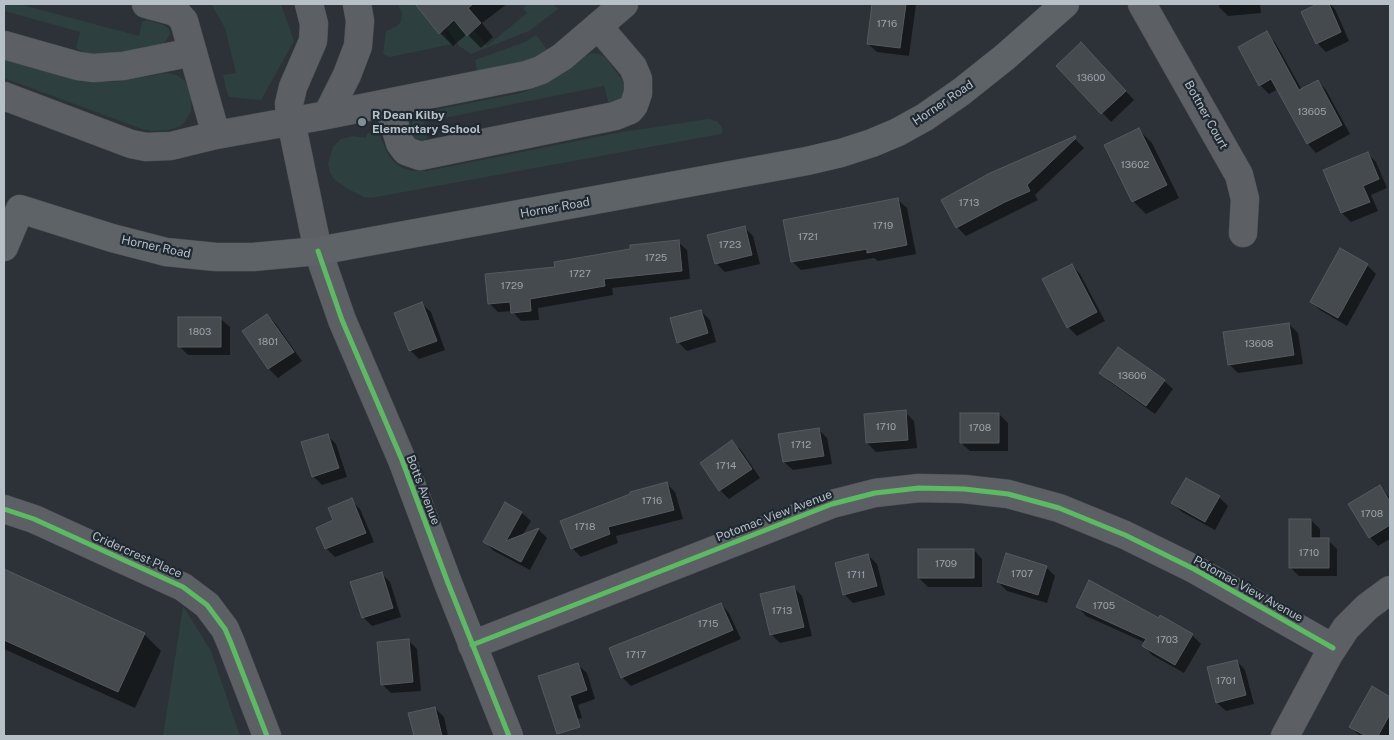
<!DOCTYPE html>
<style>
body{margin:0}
#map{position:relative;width:1394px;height:740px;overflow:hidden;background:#2c3237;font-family:"Public Sans",sans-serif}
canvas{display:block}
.frame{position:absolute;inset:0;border:5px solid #b7bfc7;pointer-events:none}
</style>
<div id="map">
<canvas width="1394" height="740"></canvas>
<div class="frame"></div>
</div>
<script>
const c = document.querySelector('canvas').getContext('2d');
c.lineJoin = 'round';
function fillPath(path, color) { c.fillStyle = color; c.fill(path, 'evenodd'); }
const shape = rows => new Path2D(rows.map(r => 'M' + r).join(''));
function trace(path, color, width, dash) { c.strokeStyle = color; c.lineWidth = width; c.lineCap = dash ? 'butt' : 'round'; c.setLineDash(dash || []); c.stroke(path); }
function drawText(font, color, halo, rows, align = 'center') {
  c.font = font + ' "Public Sans",sans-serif'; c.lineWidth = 4.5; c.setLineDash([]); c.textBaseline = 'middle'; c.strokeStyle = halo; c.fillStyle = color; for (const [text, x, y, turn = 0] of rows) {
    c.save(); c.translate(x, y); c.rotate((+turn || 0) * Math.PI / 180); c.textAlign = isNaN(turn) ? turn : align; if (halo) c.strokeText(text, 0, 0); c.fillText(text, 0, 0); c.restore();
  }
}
fillPath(shape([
 [4,4,19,4,139,36,142,22,147,20,164,25,169,29,170,34,166,41,162,44,119,53,102,54,83,53,76,48,80,32,4,11],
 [211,4,281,4,294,41,261,100,229,97,227,93,223,75,236,73,225,28],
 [398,4,415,4,439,34,442,31,452,44,390,57,383,54,386,31,397,26,401,21,402,14],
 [528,4,553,4,558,9,529,31,471,54,459,46,446,28,462,16,487,46,527,13,523,8],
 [536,35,547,49,546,51,538,56,524,62,477,72,475,60,525,42],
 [594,53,599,54,605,57,623,81,623,96,619,100,610,104,608,101,604,86,424,122,427,138,424,142,416,142,411,135,412,124,414,119,425,112,521,93,535,88,555,78,589,54],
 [4,60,86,82,114,82,167,73,177,75,185,81,189,87,192,95,191,111,184,123,179,127,168,130,151,131,142,129,4,78],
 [708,119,717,121,722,127,723,131,721,134,371,198,364,197,350,190,335,180,330,173,328,163,333,147,341,139,353,136,366,138,367,134,375,129,380,136,387,153,394,162,402,168,413,171,427,171,622,132],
 [183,606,211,651,240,736,163,736]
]), '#2d3f3e');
fillPath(shape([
 [416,4,507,4,482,23,493,37,481,48,467,34,453,46,440,33],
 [874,4,916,4,909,56,877,52,868,44],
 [1219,4,1260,4,1261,13,1228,16,1219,7],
 [1320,4,1330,4,1335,9,1349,41,1326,52,1317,43,1303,13],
 [1266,33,1275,42,1302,90,1318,81,1326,90,1350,134,1316,153,1308,144,1278,89,1269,94,1260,85],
 [1090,53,1134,100,1111,122,1058,66],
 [1139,130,1152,143,1179,198,1146,214,1133,201],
 [1074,138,1084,148,1035,195,1038,200,966,236,957,227],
 [1367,153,1376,162,1387,188,1371,195,1378,211,1351,222,1342,213,1325,170],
 [898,200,907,208,916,254,878,261,874,258,801,270,792,261],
 [744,227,753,236,760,264,725,272,716,263],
 [678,242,687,250,690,279,612,288,613,295,538,308,539,320,521,321,512,311,498,312,489,303,556,268],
 [1072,265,1080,274,1105,321,1077,336,1068,327],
 [1367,265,1376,274,1347,326,1320,310,1311,302],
 [422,304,431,312,445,350,419,359,410,350],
 [701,311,710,320,716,342,687,351,678,342],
 [267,315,276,324,302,361,278,378,269,369,244,332],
 [221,319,230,327,230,355,188,355,179,346],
 [1289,324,1298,333,1303,364,1238,373,1229,364],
 [1101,373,1164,381,1173,389,1155,414,1110,382],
 [905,412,914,421,917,448,876,452,867,443],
 [999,414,1008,423,1008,451,970,451,961,443],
 [818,429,827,438,832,464,793,470,784,462],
 [327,435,336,444,347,477,322,485,313,476],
 [732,442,741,450,760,478,729,499,720,490],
 [666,483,675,492,683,519,616,536,618,543,581,557,572,548],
 [1380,486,1390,498,1390,539,1378,546,1370,537],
 [1219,497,1228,506,1215,530,1182,512,1173,503],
 [351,500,360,509,374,542,335,557,326,548],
 [505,504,522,513,531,521,522,536,539,530,547,538,530,570,494,551,485,542],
 [1311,520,1320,529,1320,540,1328,540,1337,549,1337,576,1299,576,1290,567],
 [974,550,982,559,982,587,928,587,919,578],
 [868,555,877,564,885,595,853,603,844,594],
 [1046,567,1055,576,1047,603,1007,591,998,582],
 [4,571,144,634,161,651,135,708,4,649],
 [381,573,390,582,401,617,372,626,363,617],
 [793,587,802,596,812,636,780,643,771,634],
 [721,604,729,613,741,639,631,686,622,677],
 [1078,607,1159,620,1192,635,1201,644,1184,673,1152,655,1144,646,1146,643,1086,616],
 [408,640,417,649,421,691,391,693,382,684],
 [1237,661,1245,670,1254,704,1226,711,1217,703],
 [578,665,587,673,595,699,578,705,582,718,561,723],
 [1372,688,1390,698,1390,736,1360,736,1351,727],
 [435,708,444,717,448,736,415,736,410,714]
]), '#0007');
const building = shape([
 [415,4,473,4,468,8,481,23,467,36,454,20,439,34,415,4],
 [872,4,906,4,900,48,867,44,872,4],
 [1317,4,1329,4,1341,32,1316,44,1301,12,1317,4],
 [1267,31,1299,90,1318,80,1342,125,1307,144,1271,79,1259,86,1238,47,1267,31],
 [1081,42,1126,91,1101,114,1056,66,1081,42],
 [1139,128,1167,185,1132,202,1104,145,1139,128],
 [1075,136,1076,138,1027,185,1030,191,1005,202,956,228,941,200,990,173,1075,136],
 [1368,152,1379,179,1363,186,1370,202,1341,213,1323,170,1368,152],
 [898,198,907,245,867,253,867,249,791,262,783,220,898,198],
 [745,226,752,255,715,264,707,235,745,226],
 [679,240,682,271,604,279,605,286,530,299,531,311,511,313,510,302,488,304,485,274,555,267,554,262,630,249,630,245,679,240],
 [1340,248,1368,264,1338,318,1310,302,1340,248],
 [1072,264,1097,312,1067,328,1042,279,1072,264],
 [422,302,437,341,409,351,394,313,422,302],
 [701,310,708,333,677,343,670,318,701,310],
 [267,314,294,352,268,369,242,331,267,314],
 [178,317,221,317,221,347,178,347,178,317],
 [1289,323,1294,355,1228,365,1223,332,1289,323],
 [1118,347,1165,380,1146,406,1099,373,1118,347],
 [906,410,908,440,866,443,864,414,906,410],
 [960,413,999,413,999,443,960,443,960,413],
 [819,428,824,456,783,462,778,434,819,428],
 [328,434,339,468,312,477,301,442,328,434],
 [732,440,752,469,719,491,700,463,732,440],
 [1186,478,1220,496,1205,522,1171,503,1186,478],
 [667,482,674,510,608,527,610,534,571,549,560,521,630,494,630,492,667,482],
 [1380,485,1390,502,1390,525,1369,538,1348,504,1380,485],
 [352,498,366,533,325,549,316,528,333,520,328,508,352,498],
 [505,502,522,512,506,541,539,528,521,562,483,542,505,502],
 [1289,519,1311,519,1311,538,1329,538,1329,568,1289,568,1289,519],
 [918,549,974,549,974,578,918,578,918,549],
 [1006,553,1047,566,1038,595,997,582,1006,553],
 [868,554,877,586,843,595,835,563,868,554],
 [4,569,145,633,118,692,4,640,4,569],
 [382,572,393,608,362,618,350,582,382,572],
 [1089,580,1159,618,1160,615,1193,634,1175,665,1142,646,1146,639,1076,607,1089,580],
 [794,586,804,627,770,635,760,594,794,586],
 [721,603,733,630,621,678,609,648,721,603],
 [409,639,413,682,381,685,377,642,409,639],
 [1237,660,1246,695,1216,703,1207,667,1237,660],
 [578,663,587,690,570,696,580,727,557,734,538,676,578,663],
 [1372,686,1390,697,1390,714,1378,736,1366,736,1349,727,1372,686],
 [435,707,442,736,414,736,408,713,435,707]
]);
fillPath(building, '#454a4f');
trace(building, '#545a5f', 1);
const minor = shape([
 [146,4,172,11,177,13,184,21,216,135],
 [309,4,314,24,313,41,293,87,289,104,291,121,318,251,342,320,402,460,448,583,509,736],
 [1142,4,1239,175,1245,199,1243,233],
 [4,45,78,66,93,68,123,66,193,52],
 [4,96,131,144,146,147,171,146,216,135,327,115,527,75,541,70,562,57,624,4],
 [388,103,400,143,406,151,420,156,615,116,630,110,634,105,638,93,638,79,633,67,598,26],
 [327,115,347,75,358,46,360,21,357,4],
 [4,509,34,519,183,587,207,605,225,629,231,643,267,736],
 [472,645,832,504,875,493,919,488,964,489,1008,494,1059,508,1125,535,1194,569,1333,648],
 [1285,736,1329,654,1346,628,1367,607,1390,590]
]);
const major = shape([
 [4,247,20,209,112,238,166,252,216,257,253,257,318,251,807,161,841,153,872,143,898,132,925,117,961,92,1005,57,1065,4]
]);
trace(minor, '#4a4e52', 29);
trace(major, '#4a4f54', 29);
trace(minor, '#5c6065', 28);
trace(major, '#5e6367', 28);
trace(shape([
 [318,251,342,320,402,460,448,583,509,736],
 [4,509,34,519,183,587,207,605,225,629,231,643,267,736],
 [472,645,832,504,875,493,919,488,964,489,1008,494,1059,508,1125,535,1194,569,1333,648]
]), '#5cba63', 5);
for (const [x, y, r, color] of [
 [362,122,5,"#868e95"]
]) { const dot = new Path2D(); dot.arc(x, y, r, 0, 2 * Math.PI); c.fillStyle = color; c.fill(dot); trace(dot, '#202931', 2); }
drawText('10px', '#9aa2a9', null, [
 ["1716",887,24],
 ["13600",1091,78],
 ["13605",1312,112],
 ["13602",1135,165],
 ["1713",969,203],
 ["1719",883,226],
 ["1721",808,237],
 ["1723",730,245],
 ["1725",656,258],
 ["1727",580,274],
 ["1729",512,286],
 ["1803",200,332],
 ["1801",268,342],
 ["13608",1259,344],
 ["13606",1132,376],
 ["1710",886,427],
 ["1708",980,428],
 ["1712",801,445],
 ["1714",726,466],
 ["1716",652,501],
 ["1708",1372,514],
 ["1718",585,527],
 ["1710",1309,553],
 ["1709",946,564],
 ["1707",1022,574],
 ["1711",856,575],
 ["1705",1104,606],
 ["1713",782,611],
 ["1715",708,624],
 ["1703",1167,640],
 ["1717",636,655],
 ["1701",1226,681]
]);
drawText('12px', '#b7bfc7', '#202931', [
 ["Horner Road",943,103,-34],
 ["Bottner Court",1206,115,61],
 ["Horner Road",555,208,-10],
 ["Horner Road",156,247,12],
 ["Botts Avenue",423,490,69],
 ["Potomac View Avenue",774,516,-21],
 ["Cridercrest Place",137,555,24],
 ["Potomac View Avenue",1248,589,29]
]);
drawText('bold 12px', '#b7bfc7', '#202931', [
 ["R Dean Kilby",372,115],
 ["Elementary School",372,129]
], 'left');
</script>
